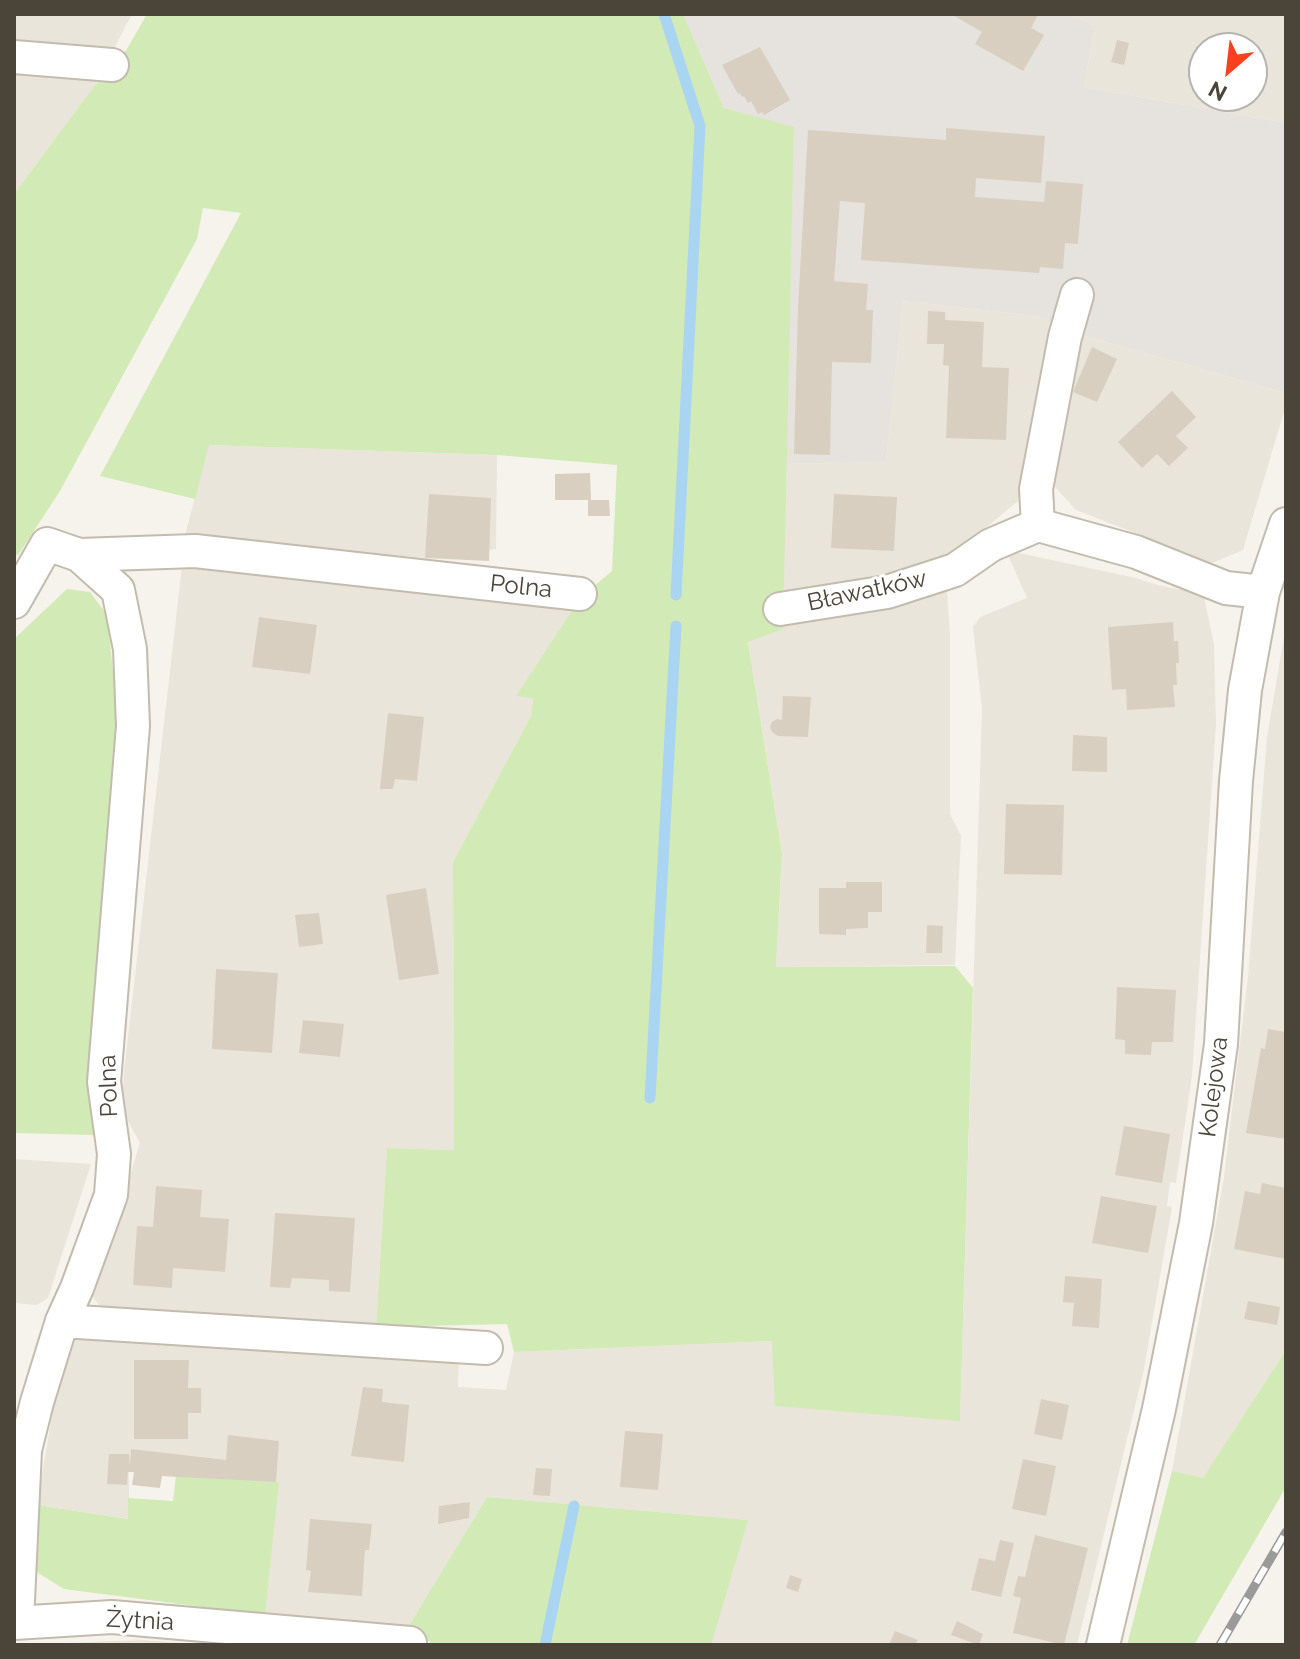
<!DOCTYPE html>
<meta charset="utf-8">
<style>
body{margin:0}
#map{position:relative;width:1300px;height:1659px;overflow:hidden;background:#f6f3ec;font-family:Raleway,sans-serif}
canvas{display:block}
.frame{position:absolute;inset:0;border:16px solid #4b4439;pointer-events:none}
.north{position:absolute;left:1188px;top:32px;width:80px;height:80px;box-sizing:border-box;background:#fff;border:2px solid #b7b4b0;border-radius:50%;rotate:208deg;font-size:22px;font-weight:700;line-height:32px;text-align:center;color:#4b4439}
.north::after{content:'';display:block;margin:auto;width:28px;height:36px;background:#fc3f1d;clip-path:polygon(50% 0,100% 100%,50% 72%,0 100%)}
</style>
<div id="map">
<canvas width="1300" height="1659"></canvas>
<div class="frame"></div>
<div class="north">N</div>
</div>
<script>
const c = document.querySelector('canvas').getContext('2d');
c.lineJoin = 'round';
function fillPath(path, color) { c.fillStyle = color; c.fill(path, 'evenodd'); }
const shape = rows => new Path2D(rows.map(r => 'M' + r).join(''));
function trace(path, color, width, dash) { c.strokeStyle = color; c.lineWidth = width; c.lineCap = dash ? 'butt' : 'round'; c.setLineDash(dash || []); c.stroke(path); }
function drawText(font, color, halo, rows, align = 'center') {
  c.font = font + ' Raleway,sans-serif'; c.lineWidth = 6; c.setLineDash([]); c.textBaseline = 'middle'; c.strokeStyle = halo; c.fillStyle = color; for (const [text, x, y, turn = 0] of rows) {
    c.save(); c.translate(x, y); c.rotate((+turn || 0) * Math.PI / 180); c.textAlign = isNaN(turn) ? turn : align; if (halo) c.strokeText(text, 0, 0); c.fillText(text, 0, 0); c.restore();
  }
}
fillPath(shape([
 [14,14,132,14,95,85,14,194],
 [1072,14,1286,14,1286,123,1084,87,1095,26],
 [1204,48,1252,48,1252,96,1204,96],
 [903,301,1036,316,1055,324,1018,501,945,562,950,635,950,814,961,836,955,965,776,967,782,854,748,641,783,629,785,464,886,462],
 [1081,335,1286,393,1286,405,1243,550,1212,563,1076,510,1048,479],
 [208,445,497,455,496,549,425,558,185,536],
 [1019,553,1136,578,1158,585,1192,592,1204,597,1214,644,1216,724,1192,1076,1176,1183,1170,1182,1167,1206,1172,1207,1144,1369,1077,1645,709,1645,747,1520,487,1497,408,1627,265,1615,278,1482,162,1476,129,1472,129,1519,37,1505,53,1410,75,1337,459,1359,458,1387,506,1390,514,1352,773,1341,960,1421,982,709,973,627,980,617,1027,598,1008,555],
 [182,566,580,598,517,695,533,697,531,716,453,862,454,1150,387,1148,376,1327,104,1312,93,1297,140,1143,120,1107],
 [1286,625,1286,1350,1203,1479,1172,1471,1224,1177,1248,976,1267,737],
 [14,1159,91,1164,48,1298,37,1305,14,1303],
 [142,1640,207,1645,14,1645]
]), '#eae5da');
fillPath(shape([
 [683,14,1072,14,1095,26,1084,87,1286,123,1286,393,1081,335,1036,316,903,301,886,462,785,464,794,128,724,108]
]), '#e6e2dd');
fillPath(shape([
 [147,14,683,14,724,108,794,127,783,629,748,642,782,854,776,967,955,966,973,988,960,1421,775,1406,772,1341,514,1352,507,1324,376,1327,387,1148,454,1150,453,862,531,716,533,698,516,696,580,598,612,571,617,465,497,455,209,445,195,499,100,476,241,213,203,208,197,239,60,491,18,555,14,554,14,194,95,85,127,49],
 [67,589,90,592,107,615,119,728,87,1075,94,1135,14,1133,14,639],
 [1286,1350,1286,1487,1194,1645,1127,1645,1172,1471,1203,1478],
 [176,1476,279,1482,265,1615,64,1589,35,1571,37,1505,128,1519,128,1498,173,1501],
 [487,1497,748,1520,711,1645,434,1645,408,1627]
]), '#d2eab5');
trace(shape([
 [664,14,700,126,676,595],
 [650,1098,676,626],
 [545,1645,574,1506]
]), '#a9d4f2', 11);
fillPath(shape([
 [951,14,1037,14,1038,15,1031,28,1044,35,1023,71,975,44,982,32],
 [1117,40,1129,43,1124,65,1111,62],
 [760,47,790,100,764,115,762,112,758,114,751,101,748,103,744,96,742,97,740,93,738,94,722,65],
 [946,128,1045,136,1041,183,976,178,975,197,1044,202,1046,181,1083,184,1078,244,1065,243,1063,269,1040,267,1039,273,861,260,865,203,840,201,834,281,868,284,866,310,873,310,871,363,832,362,830,455,794,454,798,308,808,130,946,140],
 [928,311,945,312,945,320,984,322,982,367,1009,368,1006,440,946,438,949,366,943,365,944,344,927,344],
 [1092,347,1117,359,1097,402,1073,392],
 [1172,391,1196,417,1176,436,1188,448,1169,466,1157,454,1142,468,1118,442],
 [590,473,591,500,609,500,610,516,588,516,588,500,555,500,555,474],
 [429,494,491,498,489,561,425,558],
 [834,494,897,497,894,551,831,548],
 [259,617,317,625,310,674,252,667],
 [1173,622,1174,641,1178,641,1179,663,1176,663,1177,685,1173,685,1175,707,1127,710,1126,689,1112,690,1108,627],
 [783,696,811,697,808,737,778,736,772,732,770,727,772,722,777,719,782,720],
 [388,713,424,717,417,781,395,779,393,789,380,789],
 [1073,735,1107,737,1107,772,1072,771],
 [1006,804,1064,805,1062,875,1004,874],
 [846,882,882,882,882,912,868,912,868,928,846,929,846,935,819,934,819,888,846,888],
 [426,888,439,974,399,980,386,895],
 [319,913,323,944,299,947,295,915],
 [927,925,943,926,942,953,926,953],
 [216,969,278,973,272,1053,212,1049],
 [1117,987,1176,990,1173,1042,1152,1042,1151,1055,1125,1054,1125,1040,1115,1039],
 [303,1020,344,1024,340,1057,299,1053],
 [1268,1029,1286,1032,1286,1139,1246,1133,1261,1048,1265,1049],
 [1124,1126,1170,1134,1162,1183,1115,1175],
 [1262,1183,1286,1188,1286,1259,1234,1249,1245,1191,1260,1194],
 [156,1186,202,1190,200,1217,229,1219,225,1272,173,1268,172,1288,133,1285,137,1226,153,1227],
 [1101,1196,1157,1206,1148,1253,1092,1243],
 [275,1213,355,1218,350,1292,329,1291,329,1280,292,1278,290,1288,270,1287],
 [1065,1276,1102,1279,1099,1328,1072,1326,1074,1303,1063,1302],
 [1248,1301,1280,1307,1277,1325,1244,1319],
 [134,1360,189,1360,188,1388,201,1388,201,1413,188,1413,188,1439,134,1439],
 [363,1387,383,1389,382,1402,409,1405,404,1462,351,1456],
 [1041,1399,1069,1405,1062,1440,1034,1434],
 [625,1431,663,1434,658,1490,620,1487],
 [228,1435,279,1441,276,1482,162,1476,160,1488,132,1485,134,1472,128,1472,127,1485,107,1484,109,1454,129,1454,130,1466,131,1449,226,1460],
 [1023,1459,1056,1466,1046,1516,1012,1509],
 [536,1468,552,1469,550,1496,533,1495],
 [470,1502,469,1518,438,1524,439,1506],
 [310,1519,372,1524,369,1550,365,1550,362,1596,308,1592,311,1571,306,1570],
 [1035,1535,1088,1548,1064,1645,1013,1633,1021,1598,1013,1596,1018,1576,1025,1577],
 [1000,1540,1014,1543,1001,1597,971,1590,979,1558,995,1561],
 [790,1575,802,1579,798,1592,786,1588],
 [957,1621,983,1634,979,1645,951,1635],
 [895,1631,918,1640,915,1645,889,1645]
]), '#d8cfc1');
const minor = shape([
 [14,57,112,65],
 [1038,525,1036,489,1065,337,1077,295],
 [14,602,47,544,79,555,195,551,580,594],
 [780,609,887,592,955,570,991,545,1038,525,1136,552,1226,588,1263,592],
 [62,1321,486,1348],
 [17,1622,25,1450,37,1402,62,1321,77,1288,111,1195,114,1154,104,1082,133,726,130,649,118,590,79,555],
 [14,1623,112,1617,410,1643],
 [1103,1645,1159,1409,1196,1223,1221,1044,1236,781,1245,690,1263,592,1286,524]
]);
trace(minor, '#c2bbae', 36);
trace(minor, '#fff', 32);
const rail = shape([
 [1220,1645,1286,1532]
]);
trace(rail, '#9a9a9a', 9);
trace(rail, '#fff', 6, [18]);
drawText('24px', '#4b4439', '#fff', [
 ["Polna",521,587,6],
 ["Bławatków",867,591,-12],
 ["Polna",109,1086,-92],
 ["Kolejowa",1214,1087,-83],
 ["Żytnia",140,1621,3]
]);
</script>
